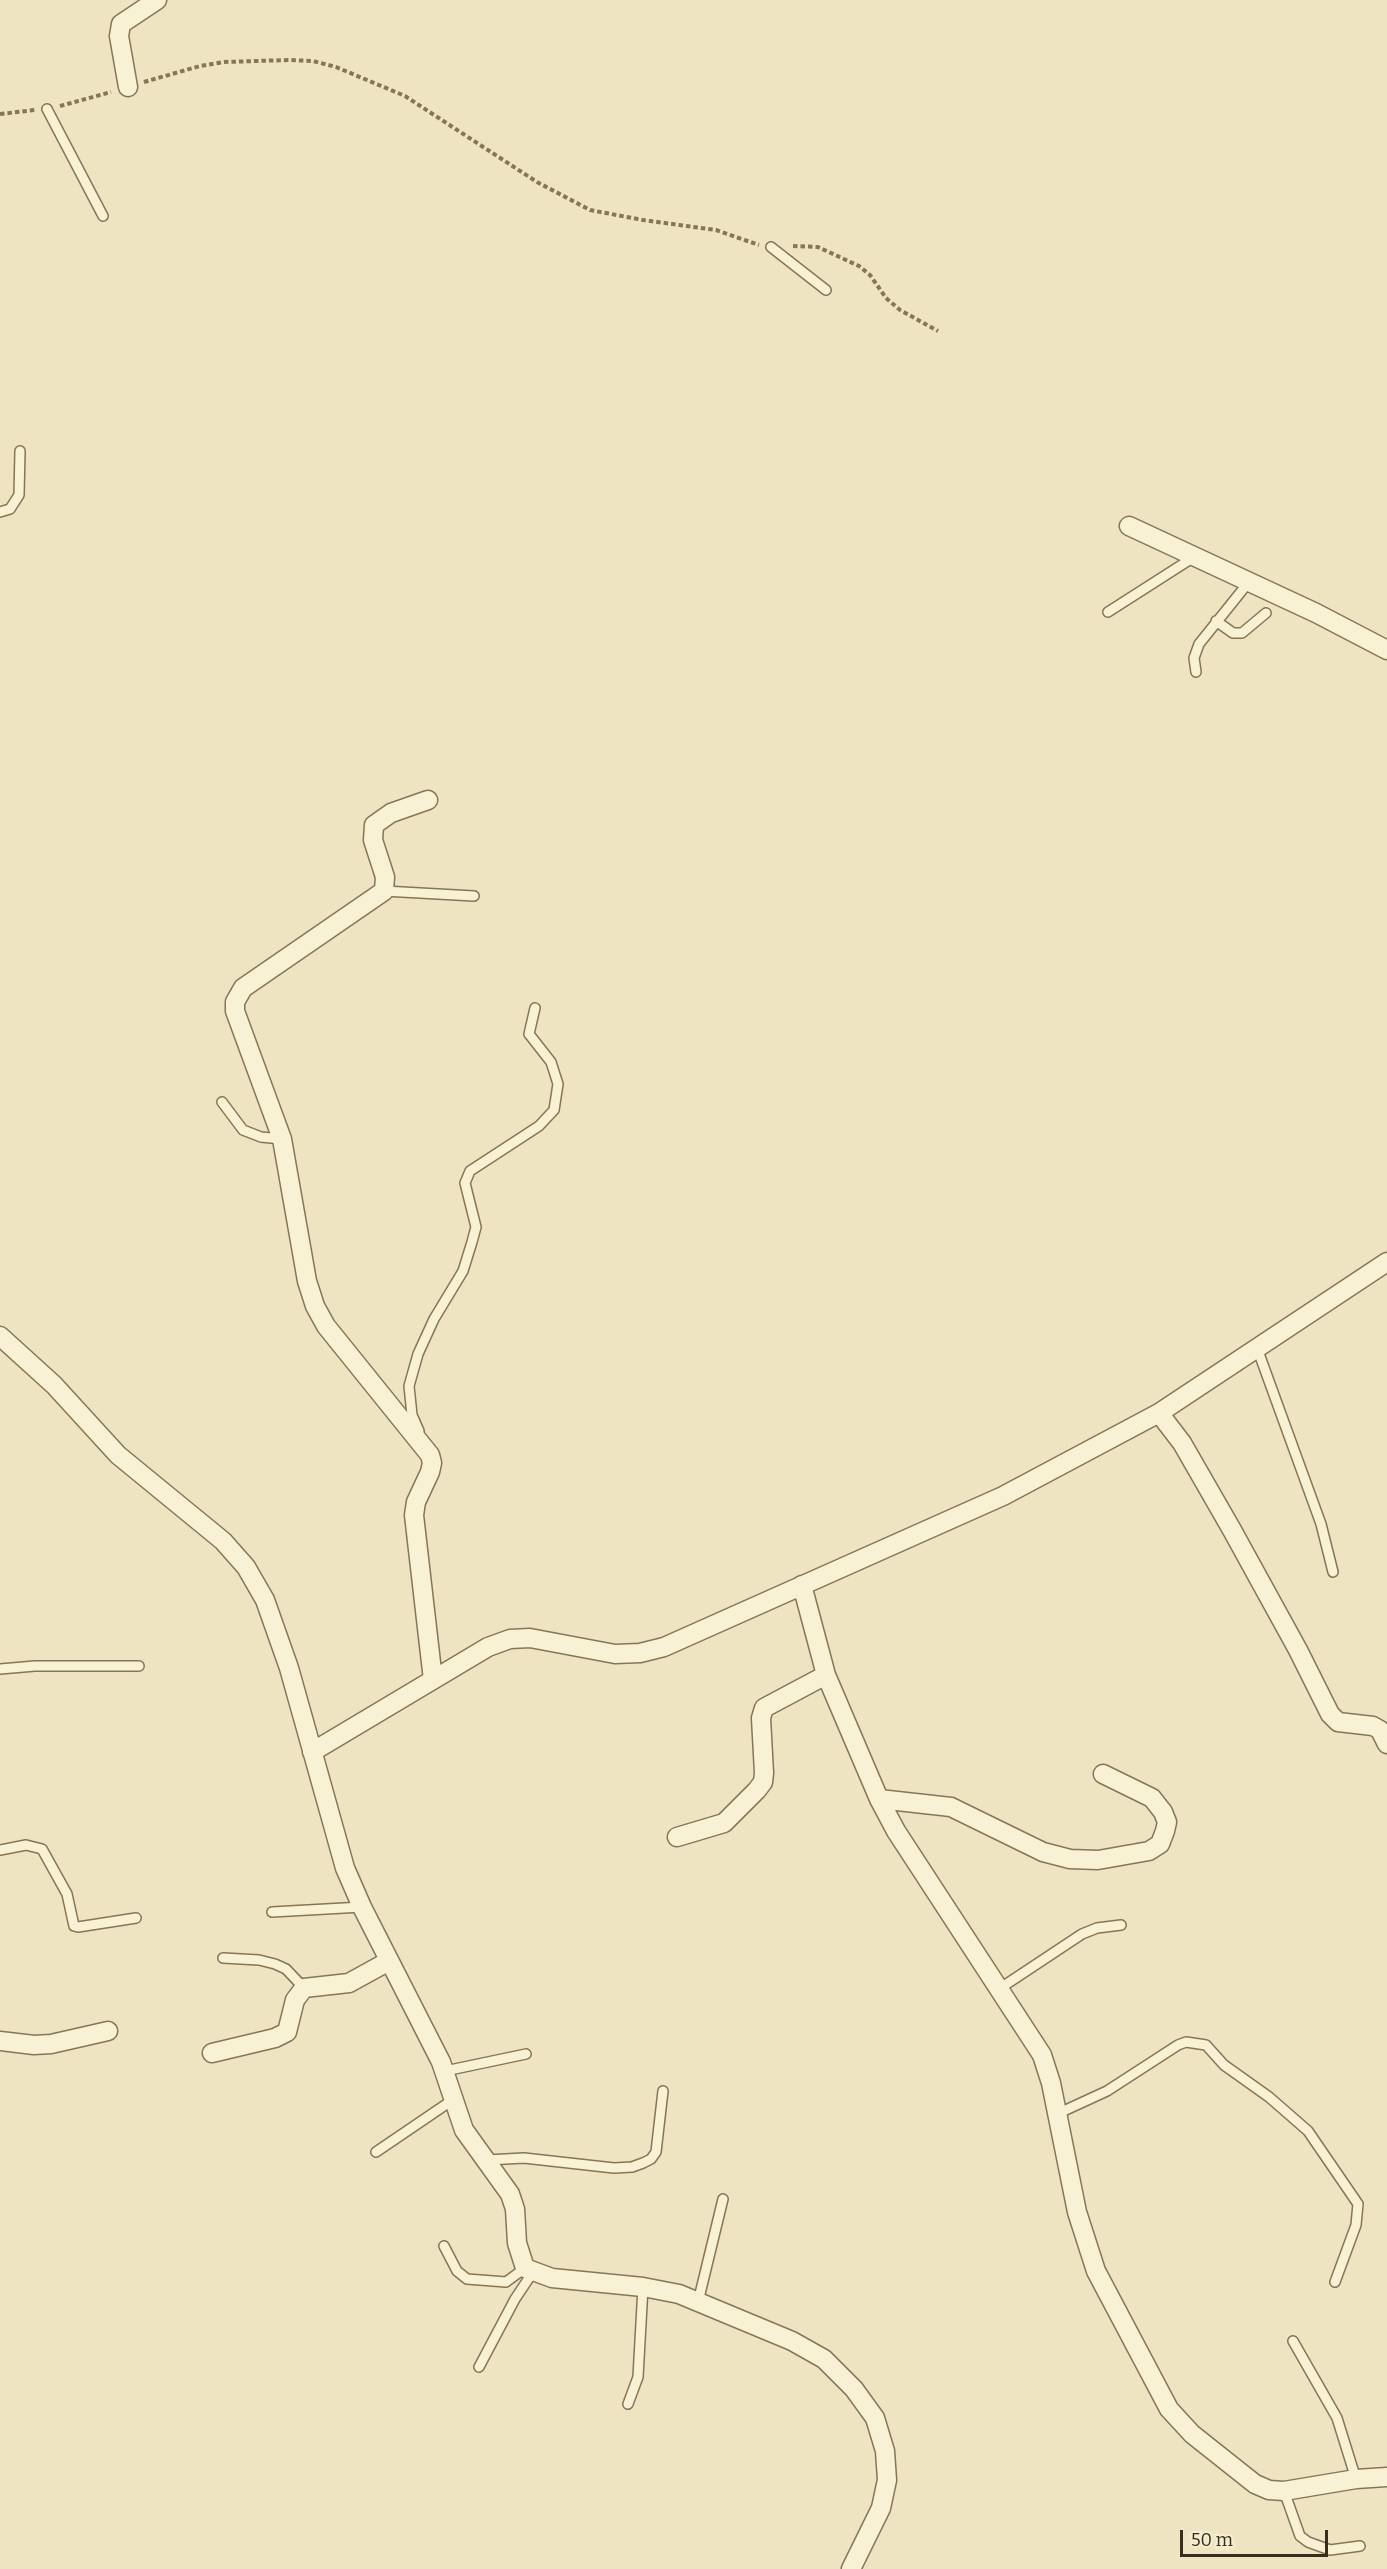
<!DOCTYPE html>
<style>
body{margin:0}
#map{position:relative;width:1387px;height:2569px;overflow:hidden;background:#eee4c1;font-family:Bitter,serif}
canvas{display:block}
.scale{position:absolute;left:1180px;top:2530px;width:148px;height:27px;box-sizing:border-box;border:3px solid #372c1d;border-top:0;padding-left:8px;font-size:18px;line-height:21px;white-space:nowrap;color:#372c1d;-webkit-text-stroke:4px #f5eed0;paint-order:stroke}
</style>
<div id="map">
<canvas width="1387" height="2569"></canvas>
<div class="scale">50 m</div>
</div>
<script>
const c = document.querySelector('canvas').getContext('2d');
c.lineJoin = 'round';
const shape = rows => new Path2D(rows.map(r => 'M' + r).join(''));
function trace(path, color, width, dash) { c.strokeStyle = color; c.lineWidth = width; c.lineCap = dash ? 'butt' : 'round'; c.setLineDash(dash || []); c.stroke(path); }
const lane = shape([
 [47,109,103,216],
 [771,247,826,290],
 [0,512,10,509,19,495,20,451],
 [1108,612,1194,557],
 [1216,621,1233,633,1242,633,1266,613],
 [1196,672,1194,658,1199,644,1248,583],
 [384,891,474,896],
 [222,1102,243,1130,261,1137,282,1139],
 [1257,1348,1321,1524,1333,1572],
 [419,1431,412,1415,409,1386,418,1354,434,1319,463,1271,472,1242,476,1227,465,1183,470,1171,539,1126,554,1110,558,1084,551,1062,529,1034,535,1008],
 [0,1669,35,1666,139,1666],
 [0,1850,26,1845,42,1849,67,1894,74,1926,78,1927,136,1918],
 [272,1912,362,1907],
 [223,1958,259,1960,275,1964,286,1969,304,1988],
 [999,1989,1082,1934,1097,1928,1121,1925],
 [445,2071,526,2054],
 [1057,2114,1107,2091,1178,2045,1186,2042,1206,2045,1224,2065,1269,2097,1308,2131,1358,2204,1356,2225,1335,2282],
 [376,2152,454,2099],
 [487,2160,524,2158,614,2168,632,2167,643,2163,651,2159,656,2152,663,2091],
 [444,2246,457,2271,467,2279,506,2282,525,2268],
 [698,2302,723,2199],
 [1293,2341,1337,2418,1356,2479],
 [479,2367,515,2299,533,2272],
 [628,2404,638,2377,643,2287],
 [1284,2491,1300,2536,1308,2542,1330,2550,1360,2546]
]);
const street = shape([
 [128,87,119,36,121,24,157,0],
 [1129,526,1316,613,1387,650],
 [428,800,391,813,374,825,373,840,385,877,384,891,243,988,235,1002,235,1011,282,1139,307,1281,315,1306,326,1326,430,1455,432,1463,430,1472,416,1502,414,1515,433,1680],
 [0,1336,54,1385,118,1455,223,1541,246,1567,265,1600,289,1668,345,1868,362,1907,441,2062,464,2130,510,2194,515,2209,517,2243,525,2268,552,2278,643,2287,679,2294,792,2341,824,2359,854,2389,875,2418,885,2451,887,2480,881,2508,851,2569],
 [1159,1413,1182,1443,1232,1530,1298,1650,1330,1714,1338,1722,1373,1726,1380,1730,1387,1744],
 [802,1585,826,1675,879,1799,896,1831,1042,2055,1051,2083,1077,2212,1096,2271,1169,2409,1192,2434,1255,2484,1269,2490,1284,2491,1356,2479,1387,2477],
 [312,1752,488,1647,510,1639,530,1638,615,1654,640,1653,664,1647,1003,1496,1159,1413,1387,1262],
 [879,1799,951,1807,1043,1852,1070,1859,1098,1860,1149,1851,1160,1844,1165,1831,1167,1822,1163,1812,1152,1798,1103,1774],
 [677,1837,724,1823,757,1790,763,1782,764,1773,761,1718,764,1708,826,1675],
 [0,2041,34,2045,51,2044,108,2031],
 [212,2053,275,2038,287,2032,295,2000,304,1988,349,1983,389,1961]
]);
trace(lane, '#877558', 12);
trace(street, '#877558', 21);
trace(shape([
 [144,82,200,66,224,62,289,60,313,61,336,67,405,96,537,182,590,210,643,220,716,230,759,245],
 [60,106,111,92],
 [0,114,35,110],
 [793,246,818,247,859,266,870,275,886,298,900,310,938,331]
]), '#877558', 4, [4.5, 3]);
trace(lane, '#f9f1d4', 9);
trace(street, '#f9f1d4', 18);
</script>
